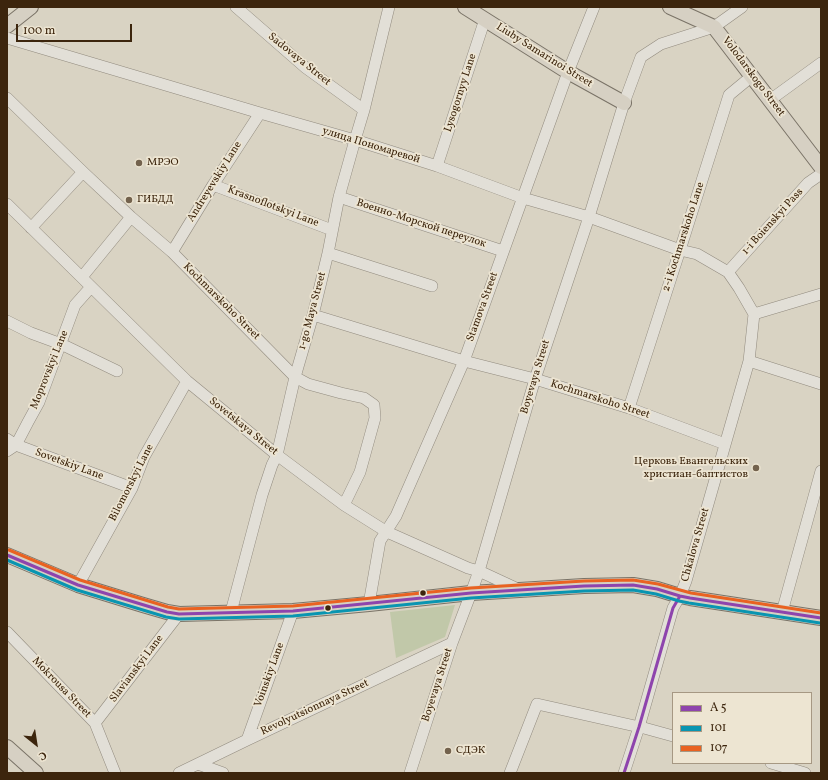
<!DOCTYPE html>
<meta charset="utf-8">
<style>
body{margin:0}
#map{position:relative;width:828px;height:780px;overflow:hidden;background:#d9d3c3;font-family:Vollkorn,serif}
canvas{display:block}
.frame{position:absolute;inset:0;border:8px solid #3c250d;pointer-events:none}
.legend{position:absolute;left:672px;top:692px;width:140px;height:72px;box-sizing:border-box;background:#ede5d2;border:1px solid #a69883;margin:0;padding:5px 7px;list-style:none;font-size:12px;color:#3c250d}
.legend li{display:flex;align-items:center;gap:8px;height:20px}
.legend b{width:20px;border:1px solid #a69883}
.north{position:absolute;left:16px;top:724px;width:40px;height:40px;-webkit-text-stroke:3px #ede5d2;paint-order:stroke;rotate:150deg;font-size:11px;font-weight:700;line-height:16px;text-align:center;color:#3c250d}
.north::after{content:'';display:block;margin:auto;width:14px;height:18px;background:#3c250d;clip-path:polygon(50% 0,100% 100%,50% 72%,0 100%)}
.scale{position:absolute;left:16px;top:24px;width:116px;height:18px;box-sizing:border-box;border:2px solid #3c250d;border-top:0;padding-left:5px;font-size:12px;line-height:14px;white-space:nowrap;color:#3c250d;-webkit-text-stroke:3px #ede5d2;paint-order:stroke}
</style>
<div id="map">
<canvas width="828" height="780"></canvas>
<div class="frame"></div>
<ul class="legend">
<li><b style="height:5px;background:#8e44ad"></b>A 5</li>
<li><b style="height:5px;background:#0995b1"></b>101</li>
<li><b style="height:5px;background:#e96221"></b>107</li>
</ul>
<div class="north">С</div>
<div class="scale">100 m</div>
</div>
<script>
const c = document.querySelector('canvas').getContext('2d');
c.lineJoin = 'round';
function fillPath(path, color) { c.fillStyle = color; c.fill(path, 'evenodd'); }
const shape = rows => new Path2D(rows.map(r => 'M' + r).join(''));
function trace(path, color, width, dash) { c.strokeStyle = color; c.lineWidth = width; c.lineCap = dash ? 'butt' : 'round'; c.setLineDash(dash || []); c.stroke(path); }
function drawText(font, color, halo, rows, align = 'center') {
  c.font = font + ' Vollkorn,serif'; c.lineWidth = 3.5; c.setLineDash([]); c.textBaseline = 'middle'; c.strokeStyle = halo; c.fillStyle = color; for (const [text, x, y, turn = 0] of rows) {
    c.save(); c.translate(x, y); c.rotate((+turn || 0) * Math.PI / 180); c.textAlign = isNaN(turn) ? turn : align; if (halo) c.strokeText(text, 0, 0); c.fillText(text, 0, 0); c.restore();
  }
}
fillPath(shape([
 [455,605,445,637,396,658,390,612]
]), '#c1c8a9');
const minor = shape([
 [236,7,306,68,364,110],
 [7,38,260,113,355,140,437,166,523,198,589,217,680,250,697,254,728,272,739,288,754,314,749,361,686,581,680,596,673,608,639,727,624,773],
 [7,98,83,172,131,217,172,252,295,377,308,384,341,393,364,398,374,405,375,418,360,472,344,505],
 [770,100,821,63],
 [437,166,485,19],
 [213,185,332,230],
 [339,197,503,251],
 [7,204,187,381,277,455,344,505,387,532,468,568,479,571,520,590],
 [31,228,83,172],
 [172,252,213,185,260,113],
 [328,253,432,286],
 [728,272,808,183,821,174],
 [82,277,131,217],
 [754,314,821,294],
 [313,315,464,361,535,379,629,408,725,444],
 [7,321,31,333,61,344,117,371],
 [749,361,821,384],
 [629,408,680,250,729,95,752,76],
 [7,439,16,445,132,488],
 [7,451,16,445,28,422,39,402,75,305,91,287],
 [78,585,132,488,144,457,187,381],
 [369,604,380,541,396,516,464,361,568,72,594,7],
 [231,612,262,495,272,465,277,455,295,377,313,315,328,253,339,197,355,140,364,110,389,7],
 [782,612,821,471],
 [7,632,95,723,115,773],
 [95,723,179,614],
 [247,740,293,611],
 [771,763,805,773],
 [198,764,223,773],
 [179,773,247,740,452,643],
 [410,773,452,643,471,593,479,571,535,379,589,217,624,103,641,57,661,44,714,27,742,7],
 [510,773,537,704,644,728,673,736]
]);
const major = shape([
 [465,7,568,72,624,103],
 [670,7,714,27,821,167],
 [7,26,31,7],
 [7,555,78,585,143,605,167,612,179,614,293,611,369,604,471,593,584,586,633,585,657,589,680,596,690,598,821,618],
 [7,747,36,773]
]);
trace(minor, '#928b7f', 12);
trace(major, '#7a7367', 16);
trace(minor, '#e2dfd7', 11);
trace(major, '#d6d0c3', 14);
trace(shape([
 [7,555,78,585,167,612,179,614,293,611,471,593,584,586,633,585,657,589,680,596,690,598,821,618],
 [624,773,639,727,673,608,680,596]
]), '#8e44ad', 3);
trace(shape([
 [7,560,77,590,166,617,179,619,293,616,471,598,584,591,633,590,656,594,679,601,689,603,820,623]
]), '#0995b1', 3);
trace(shape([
 [9,550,80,580,168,607,179,609,293,606,471,588,584,581,633,580,658,584,691,593,821,613]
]), '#e96221', 3);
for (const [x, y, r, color] of [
 [139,163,4,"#73624d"],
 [129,200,4,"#73624d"],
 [756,468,4,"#73624d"],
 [423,593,3.5,"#3c250d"],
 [328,608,3.5,"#3c250d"],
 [448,751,4,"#73624d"]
]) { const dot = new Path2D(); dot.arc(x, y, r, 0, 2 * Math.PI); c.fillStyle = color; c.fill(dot); trace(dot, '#ede5d2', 1.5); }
drawText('11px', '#3c250d', '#ede5d2', [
 ["Liuby Samarinoi Street",544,56,32],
 ["Sadovaya Street",299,60,39],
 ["Volodarskogo Street",753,77,53],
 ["Lysogornyy Lane",461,93,-72],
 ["улица Пономаревой",371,146,17],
 ["Andreyevskiy Lane",215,182,-58],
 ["Krasnoflotskyi Lane",273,207,21],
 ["1-i Boienskyi Pass",773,222,-48],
 ["Военно-Морской переулок",421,224,18],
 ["2-i Kochmarskoho Lane",684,237,-72],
 ["Kochmarskoho Street",221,302,45],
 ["Stamova Street",483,307,-70],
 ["1-go Maya Street",313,311,-75],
 ["Moprovskyi Lane",50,370,-68],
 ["Boyevaya Street",536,377,-73],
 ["Kochmarskoho Street",600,400,18],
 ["Sovetskaya Street",243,427,39],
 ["Sovetskiy Lane",69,465,20],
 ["Bilomorskyi Lane",132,483,-63],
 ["Chkalova Street",696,545,-74],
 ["Slavianskyi Lane",137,669,-53],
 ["Voinskiy Lane",270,675,-70],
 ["Boyevaya Street",438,685,-72],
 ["Mokrousa Street",61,688,46],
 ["Revolyutsionnaya Street",315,708,-25]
]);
drawText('11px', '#3c250d', '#ede5d2', [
 ["МРЭО",147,163],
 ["ГИБДД",137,200],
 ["Церковь Евангельских",748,462,"right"],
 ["христиан-баптистов",748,475,"right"],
 ["СДЭК",456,751]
], 'left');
</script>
